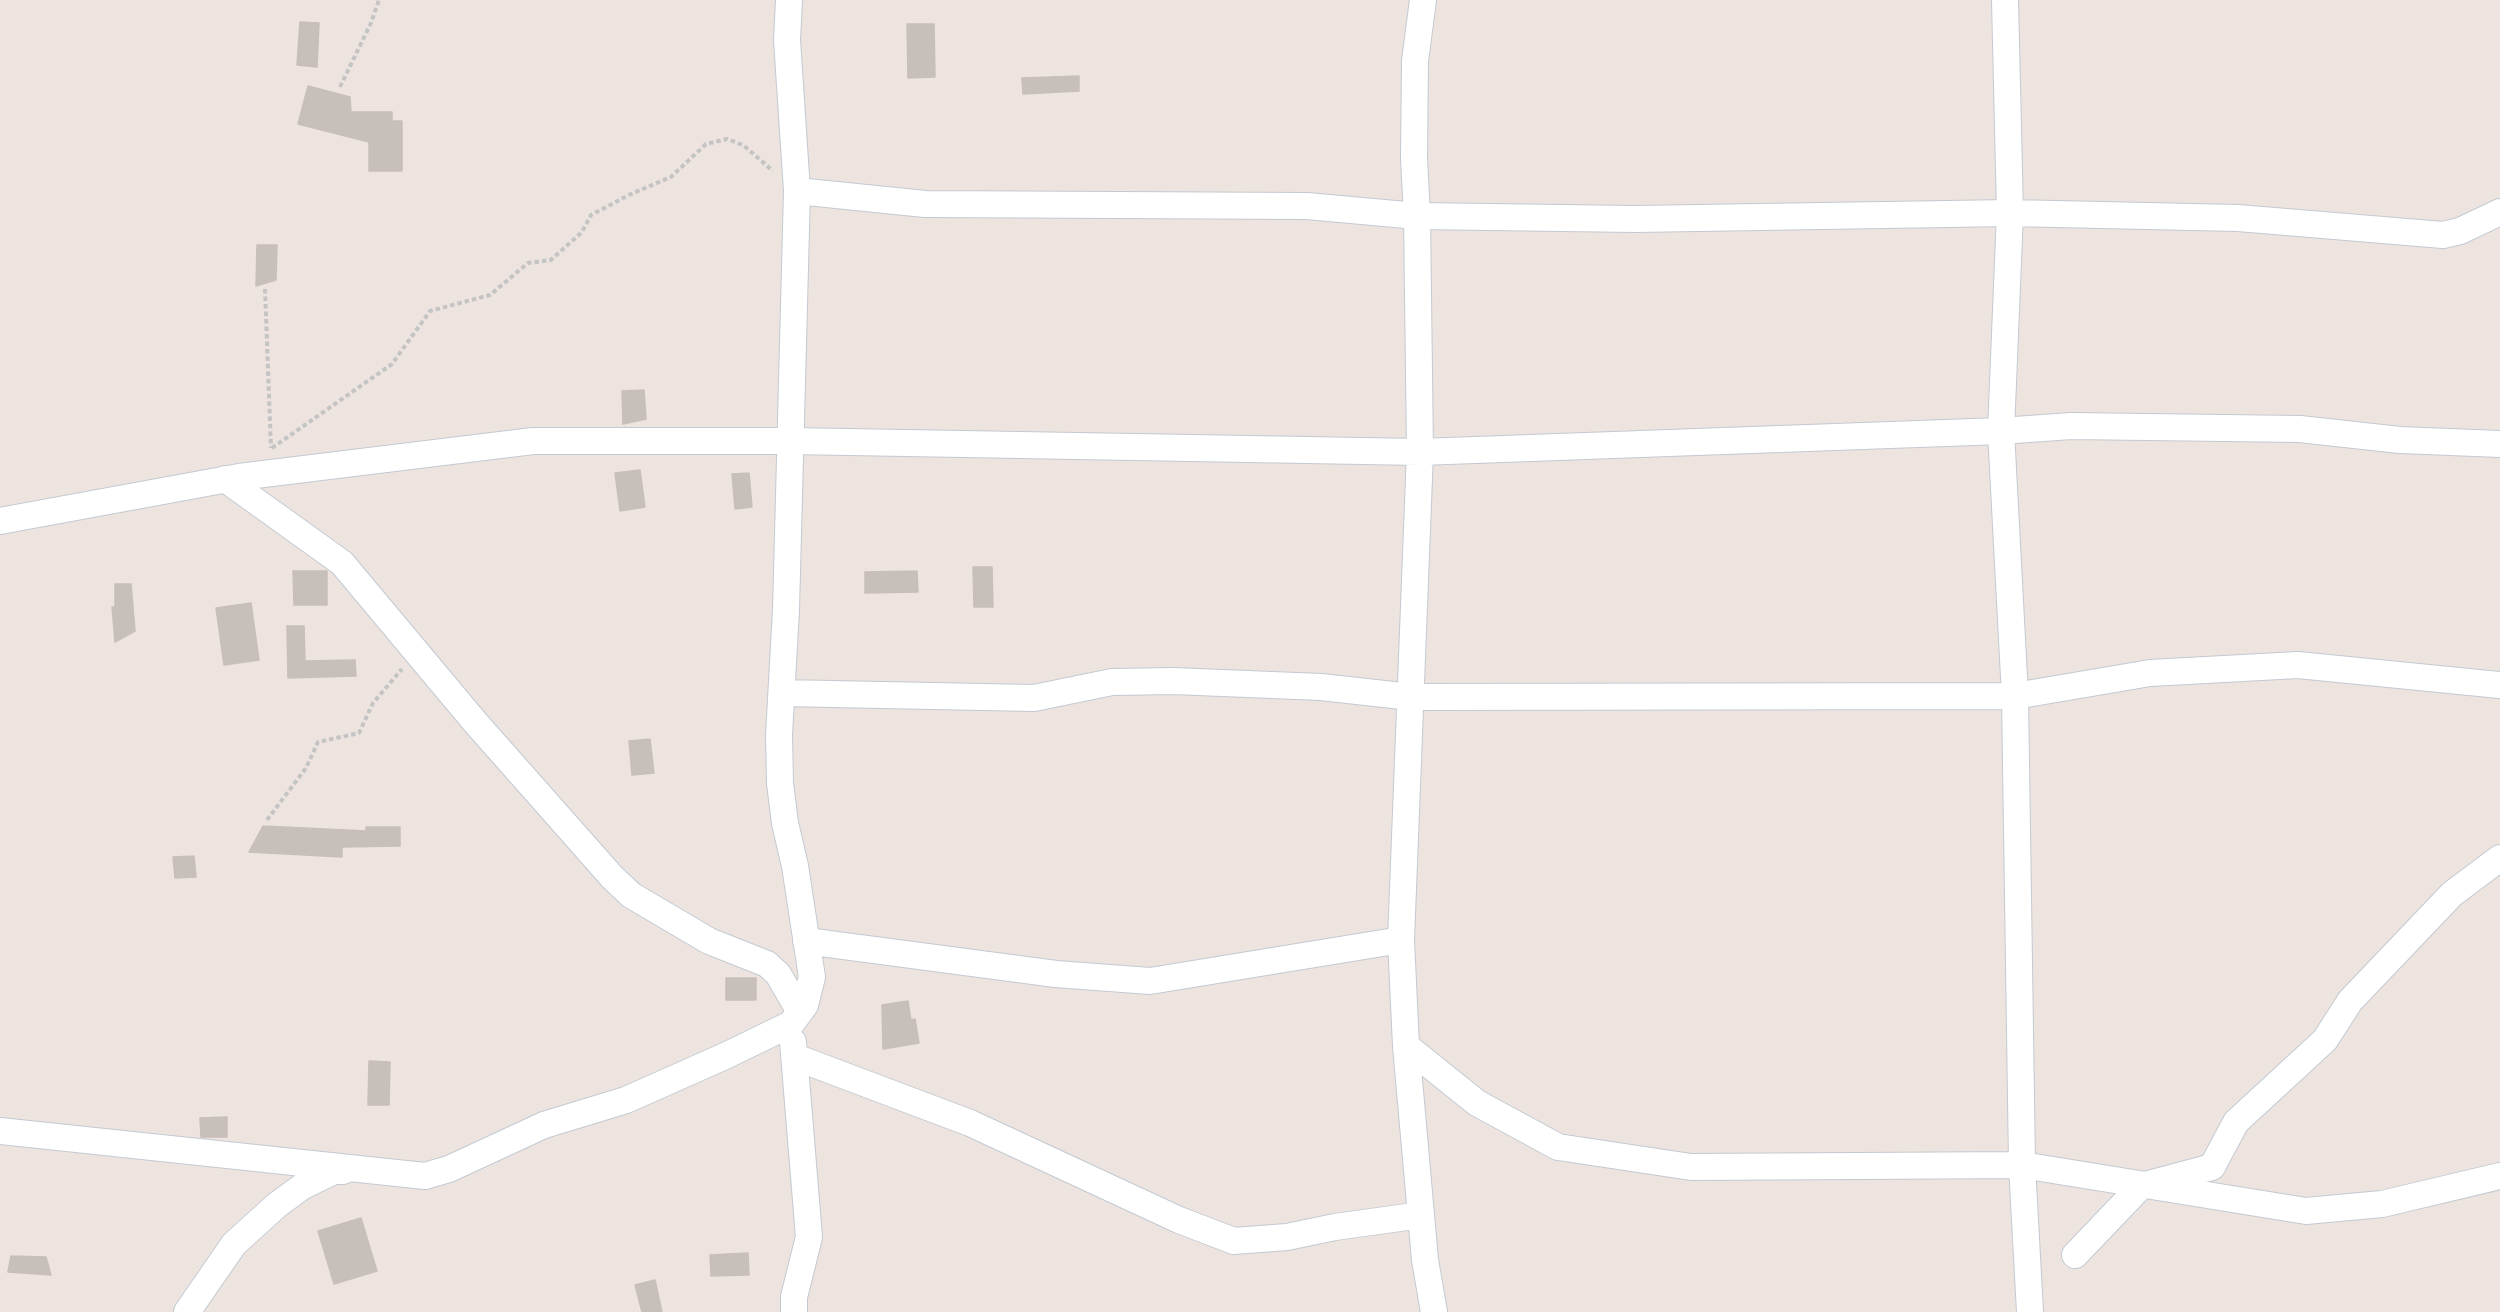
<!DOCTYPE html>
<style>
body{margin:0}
canvas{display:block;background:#ede3df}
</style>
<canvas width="2500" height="1312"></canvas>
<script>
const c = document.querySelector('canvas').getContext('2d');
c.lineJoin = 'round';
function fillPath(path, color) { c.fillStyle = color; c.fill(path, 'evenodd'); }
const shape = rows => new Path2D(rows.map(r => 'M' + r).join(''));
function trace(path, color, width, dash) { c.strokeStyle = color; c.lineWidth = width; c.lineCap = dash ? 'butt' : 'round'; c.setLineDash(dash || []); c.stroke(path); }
const building = shape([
 [300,22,319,23,317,67,297,65,300,22],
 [907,24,934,24,935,77,908,78,907,24],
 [1079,76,1079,91,1023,94,1022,78,1079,76],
 [308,86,350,97,351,112,392,112,392,121,402,121,402,171,369,171,369,142,298,124,308,86],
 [257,245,277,245,276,280,256,286,257,245],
 [644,390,646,419,623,424,622,391,644,390],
 [640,470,645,507,620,511,615,473,640,470],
 [749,473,752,507,735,509,732,474,749,473],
 [973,567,992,567,993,607,974,607,973,567],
 [293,571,327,571,327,605,294,605,293,571],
 [917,571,918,592,865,593,865,572,917,571],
 [115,584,131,584,135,631,115,642,112,607,115,607,115,584],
 [251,603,259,660,224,665,216,608,251,603],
 [287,626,304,626,305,661,355,660,356,676,288,678,287,626],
 [650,739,654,773,632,775,629,741,650,739],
 [263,826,366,831,366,827,400,827,400,846,342,847,342,857,249,852,263,826],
 [194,856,196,877,175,878,173,857,194,856],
 [726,978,756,978,756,1000,726,1000,726,978],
 [908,1001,911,1020,915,1019,919,1043,883,1049,882,1005,908,1001],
 [369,1061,390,1062,389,1105,368,1105,369,1061],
 [227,1117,227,1137,201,1137,200,1118,227,1117],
 [361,1218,377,1271,334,1284,318,1231,361,1218],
 [748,1253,749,1275,711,1276,710,1255,748,1253],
 [11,1256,46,1257,51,1275,8,1272,11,1256],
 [655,1280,662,1312,642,1312,635,1285,655,1280]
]);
fillPath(building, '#c6bfba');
trace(building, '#c9bfb9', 1.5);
const street = shape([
 [1423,0,1415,61,1414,158,1417,216,1420,452,1401,940,1406,1046,1421,1215,1425,1260,1434,1312],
 [2005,0,2010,213,2001,431,2015,696,2022,1165,2030,1312],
 [797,191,925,204,1307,206,1417,216,1635,219,2010,213,2238,218,2443,235,2460,231,2500,212],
 [225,479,342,563,475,722,612,877,631,895,709,941,767,964,778,974,800,1012],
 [0,521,239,477,533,441,791,441,1420,452,2001,431,2071,426,2300,429,2400,440,2500,444],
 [782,693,1034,698,1112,682,1173,681,1321,687,1411,697,2015,696,2150,673,2298,665,2500,685],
 [806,941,1056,974,1150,981,1401,940],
 [793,1042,809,1237,794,1297,794,1312],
 [1406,1046,1477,1103,1558,1147,1691,1167,2022,1165,2306,1211,2382,1204,2500,1176],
 [795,1057,970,1123,1179,1220,1234,1241,1287,1237,1335,1227,1421,1215],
 [0,1131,425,1176,449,1169,544,1125,626,1100,725,1056,791,1024,805,1005,812,977,795,866,785,823,780,783,779,735,786,610,797,191,787,40,789,0],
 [2075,1255,2141,1186,2212,1167,2236,1122,2325,1040,2350,1001,2452,894,2500,858],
 [187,1312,234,1244,277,1205,303,1186,334,1171,343,1171]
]);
trace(street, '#c3cad2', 28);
trace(shape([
 [340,87,371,23,379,0],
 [265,289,271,448],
 [272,448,392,364,430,311,490,295,528,263,551,260,582,232,591,215,631,194,671,177,706,144,727,139,743,145,773,171],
 [267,820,306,768,318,742,359,733,373,703,402,669]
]), '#c4c4c4', 4, [4.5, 3]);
trace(street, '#fff', 26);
</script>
